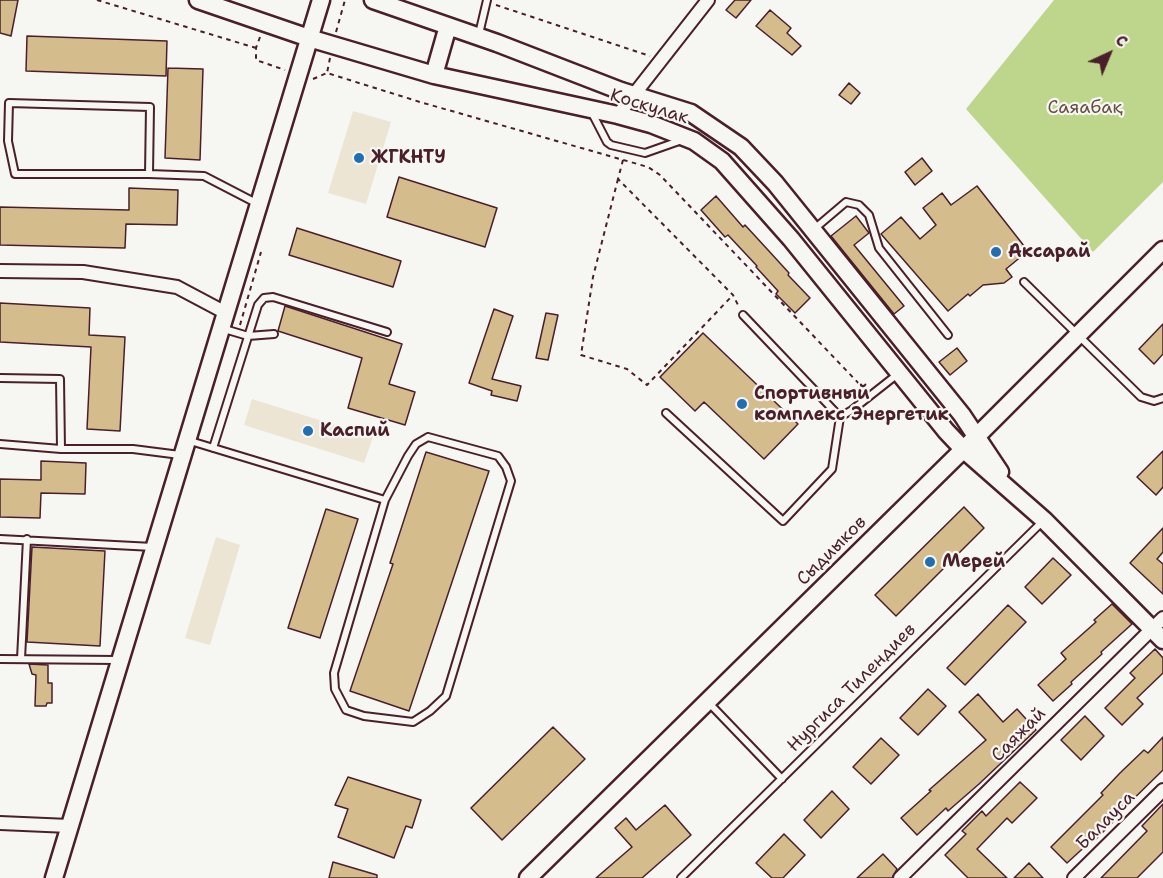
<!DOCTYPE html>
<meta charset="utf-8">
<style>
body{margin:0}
#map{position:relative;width:1163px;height:878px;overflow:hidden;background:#f6f6f2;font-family:"Shantell Sans",sans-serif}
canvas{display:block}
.north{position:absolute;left:1079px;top:24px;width:60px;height:60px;-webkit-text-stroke:4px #f6f6f2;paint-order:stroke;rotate:44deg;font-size:16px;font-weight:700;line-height:24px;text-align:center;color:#4a1f2b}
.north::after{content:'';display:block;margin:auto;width:21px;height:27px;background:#4a1f2b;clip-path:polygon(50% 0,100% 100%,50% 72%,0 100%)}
</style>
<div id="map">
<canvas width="1163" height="878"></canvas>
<div class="north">С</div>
</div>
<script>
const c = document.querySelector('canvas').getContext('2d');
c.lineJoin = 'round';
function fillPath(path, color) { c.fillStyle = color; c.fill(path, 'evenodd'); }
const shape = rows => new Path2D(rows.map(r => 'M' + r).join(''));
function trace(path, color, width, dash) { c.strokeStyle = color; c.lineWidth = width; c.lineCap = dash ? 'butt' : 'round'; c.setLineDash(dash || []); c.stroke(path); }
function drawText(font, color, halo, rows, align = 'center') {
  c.font = font + ' "Shantell Sans",sans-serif'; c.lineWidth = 4.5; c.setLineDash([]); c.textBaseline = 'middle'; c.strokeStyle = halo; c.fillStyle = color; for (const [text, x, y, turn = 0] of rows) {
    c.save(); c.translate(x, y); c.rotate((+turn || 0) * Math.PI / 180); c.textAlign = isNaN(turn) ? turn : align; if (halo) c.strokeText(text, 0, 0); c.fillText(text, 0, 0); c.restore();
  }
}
fillPath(shape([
 [353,111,391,122,366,204,328,193],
 [252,399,373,437,364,463,244,425],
 [216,537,240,545,210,645,185,638]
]), '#ece5d3');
fillPath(shape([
 [1054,0,1163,0,1163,182,1093,252,966,109]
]), '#bed68c');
const building = shape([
 [0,0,18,0,11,36,0,33,0,0],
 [735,0,751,0,736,18,726,10,735,0],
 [770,10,791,28,787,33,801,46,792,55,756,26,770,10],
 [27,36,167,41,166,76,26,71,27,36],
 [168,68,203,69,200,160,165,158,168,68],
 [849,83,860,93,851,104,839,95,849,83],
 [922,158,932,171,915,185,905,172,922,158],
 [399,177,497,208,485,247,387,217,399,177],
 [977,186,1028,251,1006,269,1012,277,1004,283,983,285,970,296,968,294,948,311,881,234,901,217,920,239,936,225,923,208,942,193,951,205,977,186],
 [129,188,178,190,177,225,126,224,125,248,0,245,0,207,129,210,129,188],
 [716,196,743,227,745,225,768,250,789,273,788,275,810,298,795,313,776,294,778,291,756,267,757,266,728,235,725,237,701,210,716,196],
 [856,216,869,233,854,245,904,306,894,314,831,236,856,216],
 [297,228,401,261,393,287,289,255,297,228],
 [0,303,90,308,89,335,125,337,120,431,87,429,91,347,0,342,0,303],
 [285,306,402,344,389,384,415,392,405,425,348,408,362,358,278,331,285,306],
 [494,309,513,316,492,379,521,386,517,401,491,395,492,391,469,383,494,309],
 [546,313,558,315,548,360,536,358,546,313],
 [1163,324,1163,354,1154,364,1139,349,1163,324],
 [703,333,798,424,764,459,704,402,695,411,660,377,703,333],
 [957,348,967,361,950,375,939,362,957,348],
 [1163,451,1163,487,1156,495,1137,477,1163,451],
 [426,452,489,471,409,711,350,691,393,564,390,563,426,452],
 [41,461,86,463,85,494,41,493,40,518,0,517,0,479,41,480,41,461],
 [964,507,984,528,896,616,875,595,964,507],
 [326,509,358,519,320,638,288,628,326,509],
 [1163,528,1163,552,1157,559,1163,564,1163,594,1130,563,1163,528],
 [32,547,105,551,100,646,27,642,32,547],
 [1053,558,1071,575,1042,604,1025,587,1053,558],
 [1112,604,1132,624,1101,652,1102,654,1071,682,1072,684,1053,701,1038,685,1066,659,1061,653,1096,622,1094,620,1112,604],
 [1008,605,1026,622,965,685,947,668,1008,605],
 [1155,649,1163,658,1163,673,1137,698,1143,704,1122,725,1105,708,1135,678,1130,673,1155,649],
 [29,664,48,665,48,683,52,683,52,703,47,703,46,706,35,706,36,675,32,674,29,664],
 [928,689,946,706,918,735,900,718,928,689],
 [978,694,1003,722,1017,709,1036,730,979,784,948,811,946,808,917,835,901,818,931,791,929,790,986,740,959,712,978,694],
 [1085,716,1104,736,1081,760,1061,740,1085,716],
 [553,727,585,759,502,840,471,808,553,727],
 [1163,737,1163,770,1114,818,1115,820,1094,841,1092,840,1067,863,1051,847,1103,795,1101,793,1120,773,1144,750,1148,753,1163,737],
 [881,738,899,755,871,784,853,767,881,738],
 [348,777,421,800,412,828,406,826,394,858,338,837,348,809,335,805,348,777],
 [1020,782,1037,798,1012,823,1007,818,977,849,1007,878,968,878,945,855,966,834,962,831,982,811,986,816,1020,782],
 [832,791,849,809,821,838,804,820,832,791],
 [1163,804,1163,852,1137,878,1101,878,1147,831,1142,826,1163,804],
 [665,805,691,835,642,878,596,878,632,847,615,828,626,818,636,830,665,805],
 [784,834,805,855,783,878,772,878,756,863,784,834],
 [883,854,897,869,892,878,857,878,883,854],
 [333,862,377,875,377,878,329,878,333,862],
 [1029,863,1043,878,1014,878,1029,863]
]);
fillPath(building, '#d5bc8c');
trace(building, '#4a1f2b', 1.5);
const lane = shape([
 [479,34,487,0],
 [9,103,150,107,149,174,15,174,8,141,9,103],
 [592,113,607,142,611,145,645,153,682,140],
 [149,174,204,176,258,204],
 [813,230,846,202,859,205,869,215,879,248,948,335],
 [1024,282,1141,397,1154,401,1163,398],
 [743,315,840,417,852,410,899,373],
 [221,328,248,336,274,334],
 [0,378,60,379,61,449,0,444],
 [666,413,783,521,832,469,840,417],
 [428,437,498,456,506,467,511,481,446,696,430,711,413,722,364,716,346,710,335,689,334,673,385,500,408,456,416,444,428,437],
 [187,440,385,500],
 [213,448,258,305,264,298,273,297,387,332],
 [61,449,133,449,180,455],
 [0,539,153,547],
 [0,659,117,660],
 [21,659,27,539],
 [708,702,782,779],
 [681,878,1044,520]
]);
const street = shape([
 [618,115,708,0],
 [0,271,83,272,177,287,226,313],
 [0,823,69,826],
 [900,878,1163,618],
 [1074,878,1163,790]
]);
const secondary = shape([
 [198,0,309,38,434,75,618,115,651,124,694,141,722,161,791,239,946,431,963,449,1044,520,1163,640],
 [373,0,497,43,621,91,691,113,741,147,775,183,962,415,1000,472],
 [434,75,448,26],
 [54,878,321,0],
 [528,878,977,436,1163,250]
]);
trace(lane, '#4a1f2b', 10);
trace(street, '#4a1f2b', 16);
trace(secondary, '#4a1f2b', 21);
trace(shape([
 [97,0,256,48],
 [496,5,650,56],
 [336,32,345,0],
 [260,37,256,48,256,60,285,70],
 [330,58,327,73,420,102,648,167,660,175,864,389],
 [313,79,327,73],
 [623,160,618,179,733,295,739,307],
 [618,179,593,277,581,355,627,369,647,385,733,295],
 [240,325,261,252]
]), '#4a1f2b', 2, [4.5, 4.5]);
trace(lane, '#f6f6f2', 6);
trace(street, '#f6f6f2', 12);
trace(secondary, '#f6f6f2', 16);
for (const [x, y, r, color] of [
 [359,158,6,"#1f6fb2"],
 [996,252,6,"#1f6fb2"],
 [742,404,6,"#1f6fb2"],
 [308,431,6,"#1f6fb2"],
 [930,562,6,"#1f6fb2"]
]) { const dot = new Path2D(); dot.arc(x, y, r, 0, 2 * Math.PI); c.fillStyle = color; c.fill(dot); trace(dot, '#f6f6f2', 2); }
drawText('18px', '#4a1f2b', '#f6f6f2', [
 ["Коскулак",649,107,17],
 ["Сыдиыков",832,551,-45],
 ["Нургиса Тилендиев",852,688,-45],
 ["Саяжай",1019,735,-45],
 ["Балауса",1106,821,-45]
]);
drawText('18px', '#674d43', '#f6f6f2', [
 ["Саяабақ",1085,108]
]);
drawText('bold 18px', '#4a1f2b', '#f6f6f2', [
 ["ЖГКНТУ",371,158],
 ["Аксарай",1008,252],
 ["Спортивный",754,394],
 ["комплекс Энергетик",754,415],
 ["Каспий",320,431],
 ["Мерей",942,562]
], 'left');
</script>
